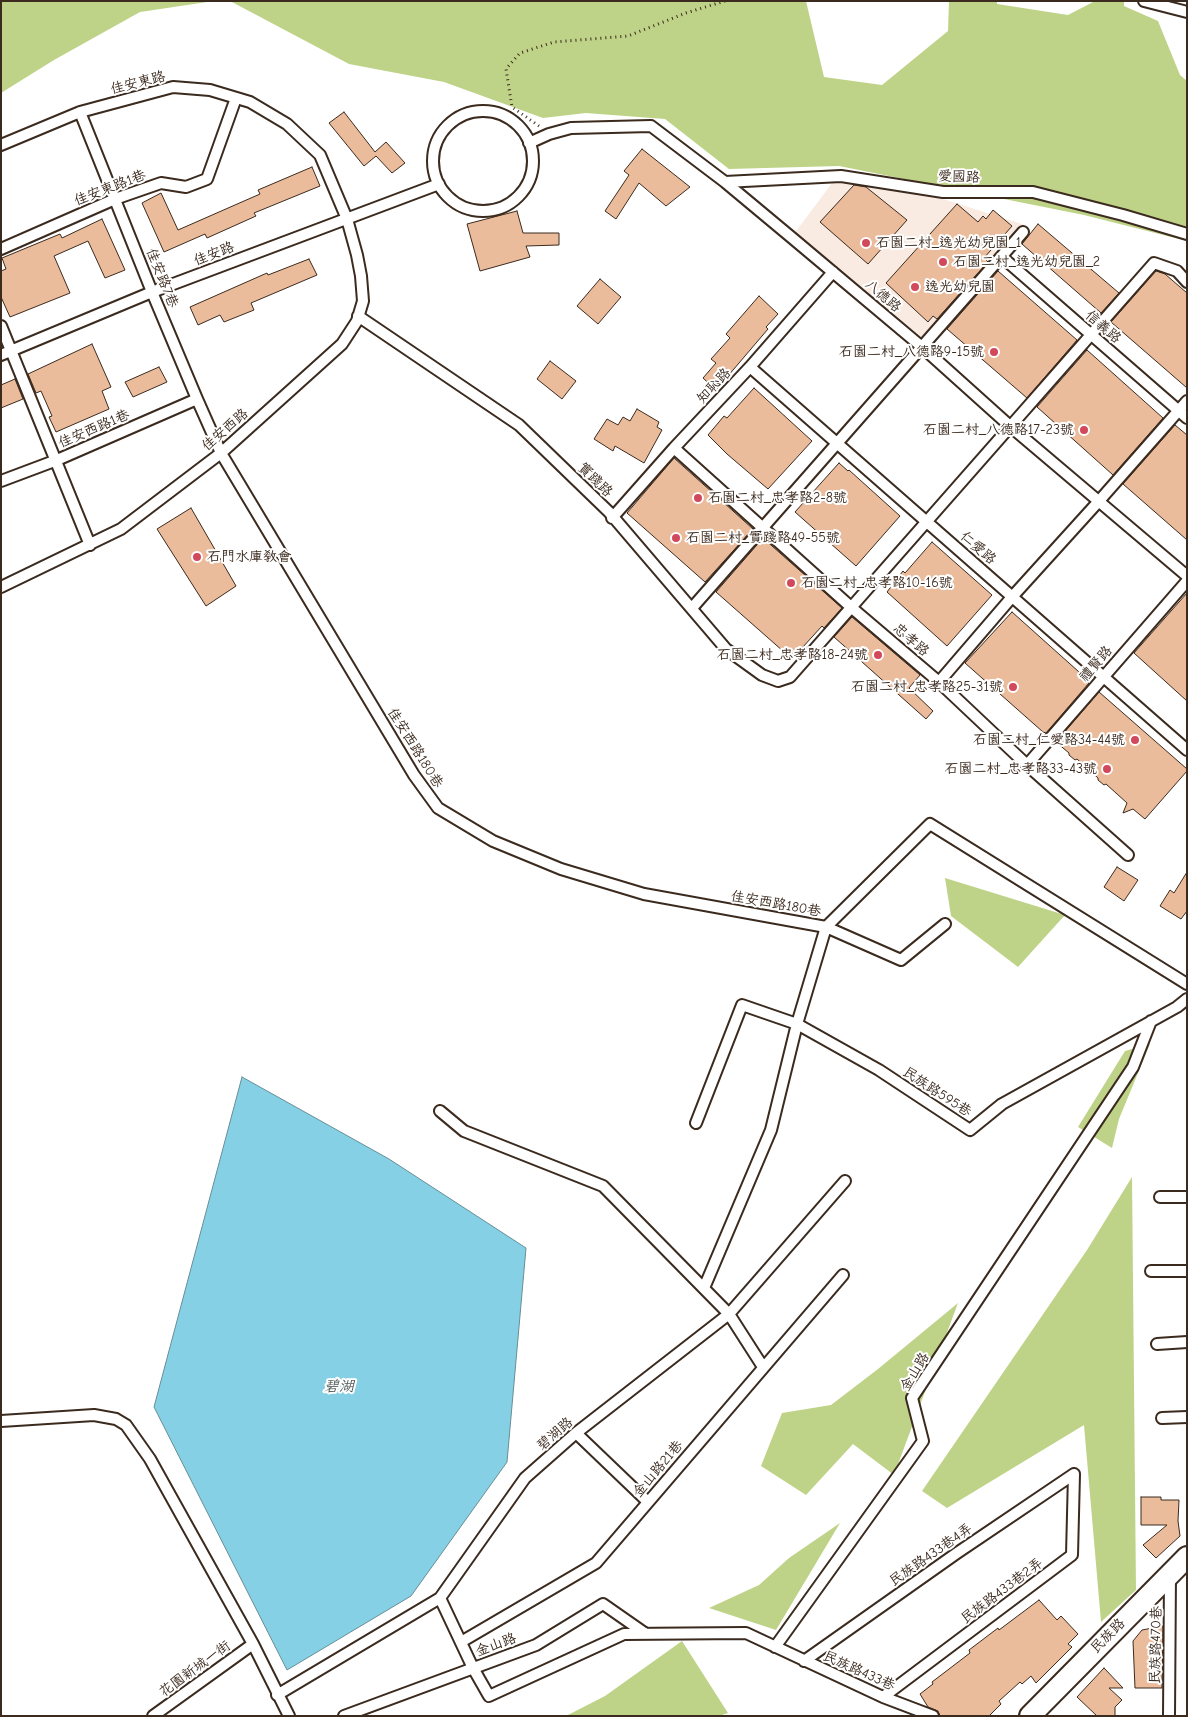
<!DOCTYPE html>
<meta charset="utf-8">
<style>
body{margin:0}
#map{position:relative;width:1188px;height:1717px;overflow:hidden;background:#fff;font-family:"Comic Neue",sans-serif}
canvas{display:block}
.frame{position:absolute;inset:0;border:2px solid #3b2a1e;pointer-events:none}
</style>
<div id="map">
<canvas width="1188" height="1717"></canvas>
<div class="frame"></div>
</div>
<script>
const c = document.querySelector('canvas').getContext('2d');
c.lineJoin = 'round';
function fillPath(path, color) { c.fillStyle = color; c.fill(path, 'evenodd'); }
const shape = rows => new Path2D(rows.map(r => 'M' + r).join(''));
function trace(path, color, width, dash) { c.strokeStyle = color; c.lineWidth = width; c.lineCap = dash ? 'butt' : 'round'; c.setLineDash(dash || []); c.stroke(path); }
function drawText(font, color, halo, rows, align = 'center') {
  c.font = font + ' "Comic Neue","LXGW WenKai TC",sans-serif'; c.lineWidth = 4; c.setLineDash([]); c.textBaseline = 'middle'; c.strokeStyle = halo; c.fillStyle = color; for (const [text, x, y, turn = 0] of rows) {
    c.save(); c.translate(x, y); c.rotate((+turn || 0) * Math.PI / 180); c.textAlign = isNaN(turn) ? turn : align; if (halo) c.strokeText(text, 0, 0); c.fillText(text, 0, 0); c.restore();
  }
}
fillPath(shape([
 [844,180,921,192,1025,225,925,340,794,234,832,183]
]), '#f9ebe1');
fillPath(shape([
 [1,1,214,1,140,12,54,60,1,93],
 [230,1,806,1,824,77,882,85,948,31,949,1,997,1,997,4,1068,15,1095,1,1124,1,1124,6,1158,21,1180,75,1187,81,1187,241,1084,215,839,166,729,169,665,119,586,113,543,118,444,82,349,64],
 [945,878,1065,915,1018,967,951,916],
 [1150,1044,1119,1119,1112,1148,1078,1127,1125,1051],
 [1132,1177,1136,1590,1101,1622,1084,1425,947,1508,922,1491,1087,1250],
 [958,1303,894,1475,853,1444,806,1495,761,1466,782,1413,831,1405,878,1369],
 [840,1523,776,1630,709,1608,759,1585,789,1558],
 [682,1641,728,1713,719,1716,566,1716,605,1696]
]), '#bfd388');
const water = shape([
 [242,1077,389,1159,526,1248,507,1462,411,1596,287,1670,154,1407,242,1077]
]);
fillPath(water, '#85d0e5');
trace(water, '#678e95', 1);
const building = shape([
 [344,112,375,152,386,142,405,163,392,173,376,156,364,166,329,123,344,112],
 [642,149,690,187,666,206,639,183,616,219,605,211,629,175,624,171,642,149],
 [312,167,320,186,254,213,256,216,207,238,205,234,164,252,142,203,161,193,178,230,260,194,258,190,312,167],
 [854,185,866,187,907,220,868,264,820,222,854,185],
 [957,204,978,222,983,216,986,219,993,210,1012,226,984,258,988,262,937,319,933,316,928,322,886,283,957,204],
 [517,211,523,233,559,233,559,245,526,246,530,257,480,271,467,224,517,211],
 [102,219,125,270,105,278,88,241,54,256,70,293,10,317,1,297,1,271,6,269,2,258,60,234,62,238,102,219],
 [1038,224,1119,293,1101,313,1022,244,1038,224],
 [309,259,317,275,251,303,254,310,224,322,220,315,198,325,190,307,267,273,268,275,309,259],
 [998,271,1077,340,1027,398,947,329,998,271],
 [1156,271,1165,274,1187,293,1187,388,1111,322,1156,271],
 [600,279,621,297,598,324,577,306,600,279],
 [759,296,778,314,766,327,768,329,716,390,703,378,716,363,711,359,730,338,726,334,759,296],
 [92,344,111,387,102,391,109,409,56,432,49,417,52,416,41,391,36,393,28,374,92,344],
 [1087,350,1163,418,1113,475,1037,407,1087,350],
 [550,361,576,381,562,399,537,379,550,361],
 [159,367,167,382,133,397,125,382,159,367],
 [15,379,23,399,1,408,1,385,15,379],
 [754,388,812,441,768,489,727,454,708,435,724,416,727,418,754,388],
 [637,409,659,422,657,427,662,430,644,463,615,446,613,451,594,439,607,419,618,425,623,417,630,421,637,409],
 [1175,425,1187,435,1187,540,1123,484,1175,425],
 [674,458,753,529,705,582,627,513,674,458],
 [839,463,848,471,849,470,900,516,856,566,795,512,839,463],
 [191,508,236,586,206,606,157,529,191,508],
 [763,538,842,608,824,628,822,626,792,659,716,592,763,538],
 [932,542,992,595,947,646,887,592,903,571,905,573,932,542],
 [1187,593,1187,701,1134,653,1187,593],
 [1012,612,1088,680,1087,681,1089,683,1046,733,1043,732,965,663,1012,612],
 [852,617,920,675,909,688,933,711,926,719,834,637,852,617],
 [1099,692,1187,769,1187,771,1145,819,1133,809,1123,813,1127,803,1106,784,1104,785,1098,780,1098,778,1077,759,1075,760,1069,755,1069,753,1056,742,1099,692],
 [1117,867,1138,880,1124,901,1104,887,1117,867],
 [1187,872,1187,911,1181,919,1160,906,1170,890,1174,893,1187,872],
 [1141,1497,1161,1497,1161,1500,1179,1500,1178,1521,1180,1536,1156,1558,1143,1545,1167,1525,1141,1525,1141,1497],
 [1039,1600,1057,1620,1061,1616,1078,1634,1068,1644,1072,1647,1036,1683,1031,1676,1022,1684,1020,1682,999,1701,1001,1704,989,1716,940,1716,938,1711,928,1707,920,1694,933,1684,932,1682,970,1653,969,1650,998,1628,999,1630,1039,1600],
 [1163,1626,1162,1688,1135,1688,1133,1641,1142,1630,1163,1626],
 [1104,1668,1123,1688,1109,1688,1122,1700,1115,1707,1115,1716,1097,1716,1077,1697,1104,1668]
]);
fillPath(building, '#ebbc9b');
trace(building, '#3b2a1e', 1);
const service = shape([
 [1144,1,1187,12],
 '433 161a50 50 0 1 1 100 0a50 50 0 1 1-100 0Z',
 [80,112,152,292,197,399,221,453,414,775,438,808,493,841,561,869,644,894,826,927,901,960,945,924],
 [529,143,549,134,571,128,651,126,725,182,791,237,922,347,1011,427,1187,576],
 [1,145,80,112,173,87,210,90,250,102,287,124,320,155,347,219,357,255,361,276,363,301,357,321,342,344,221,453,121,529,1,587],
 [725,182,841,176,943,192,1033,192,1123,215,1187,234],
 [1,249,115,199,161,183,186,187,207,179,236,98],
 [1002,257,1187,418],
 [358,316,519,425,609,512,726,649,762,675,778,681,790,677,1154,263,1177,271,1187,282],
 [1,326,90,545],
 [1,355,152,292,439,184],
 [750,367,1187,750],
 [674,448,852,608,939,682,1027,765,1128,855],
 [1,481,57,460,197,399],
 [612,518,674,448,750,367,833,272],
 [692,608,1023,232],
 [939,682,1012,597,1099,501,1187,401],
 [1027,765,1187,581],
 [440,1111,464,1131,603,1186,729,1314,763,1367],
 [696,1123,742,1005,797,1024,879,1070,970,1130,1002,1104,1177,1007,1187,999],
 [1160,1197,1187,1197],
 [1151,1271,1187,1271],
 [704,1288,771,1130,797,1024,826,927,930,824,1187,984],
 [1157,1344,1187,1342],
 [1162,1418,1187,1417],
 [1,1421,94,1415,116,1419,126,1425,150,1459,253,1644,289,1716],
 [576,1433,648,1502],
 [440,1598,473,1668,489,1696,624,1634,746,1633,883,1697,933,1716],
 [461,1642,596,1563,843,1275],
 [775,1647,923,1441,912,1398,1133,1067,1151,1021],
 [804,1661,957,1553,1074,1474],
 [277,1695,440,1598,525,1478,576,1433,729,1314,845,1181],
 [883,1697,1072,1555,1074,1474],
 [153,1716,253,1644],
 [344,1716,536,1645,603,1604,646,1634],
 [1169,1716,1170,1575]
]);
const minor = shape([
 [1030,1716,1187,1557]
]);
trace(service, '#3b2a1e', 14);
trace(minor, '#3b2a1e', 24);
trace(shape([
 [539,126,512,107,506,69,520,53,554,42,628,36,686,13,725,1]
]), '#3b2a1e', 3, [1, 4]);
trace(service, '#fff', 10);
trace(minor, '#fff', 20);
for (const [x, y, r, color] of [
 [866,243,5,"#d1495b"],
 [943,262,5,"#d1495b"],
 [915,287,5,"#d1495b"],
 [994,352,5,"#d1495b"],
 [1084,430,5,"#d1495b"],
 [698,498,5,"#d1495b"],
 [676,538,5,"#d1495b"],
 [197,557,5,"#d1495b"],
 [791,583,5,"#d1495b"],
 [878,655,5,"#d1495b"],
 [1013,687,5,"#d1495b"],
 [1135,740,5,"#d1495b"],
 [1107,769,5,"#d1495b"]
]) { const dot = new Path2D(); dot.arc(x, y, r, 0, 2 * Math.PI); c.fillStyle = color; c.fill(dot); trace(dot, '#fff', 2); }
drawText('14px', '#3b2a1e', '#fff', [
 ["佳安東路",138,83,-14],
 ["愛國路",959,177,2],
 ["佳安東路1巷",110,188,-21],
 ["佳安路",214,254,-21],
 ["佳安路7巷",162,278,68],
 ["八德路",883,296,40],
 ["信義路",1103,327,41],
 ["知恥路",714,386,-47],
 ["佳安西路1巷",94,429,-23],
 ["佳安西路",225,430,-41],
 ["實踐路",595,480,44],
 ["仁愛路",978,548,41],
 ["忠孝路",911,640,41],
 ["禮賢路",1096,664,-49],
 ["佳安西路180巷",415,748,58],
 ["佳安西路180巷",776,904,10],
 ["民族路595巷",937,1092,33],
 ["金山路",915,1372,-59],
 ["碧湖路",555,1434,-41],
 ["金山路21巷",658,1469,-50],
 ["民族路433巷4弄",931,1555,-35],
 ["民族路433巷2弄",1002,1591,-37],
 ["民族路",1108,1636,-45],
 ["金山路",496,1645,-20],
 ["民族路470巷",1156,1645,-89],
 ["花園新城一街",195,1669,-36],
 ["民族路433巷",859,1671,24]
]);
drawText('14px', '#3b2a1e', '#fff', [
 ["石園二村_逸光幼兒園_1",876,243],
 ["石園二村_逸光幼兒園_2",953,262],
 ["逸光幼兒園",925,287],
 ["石園二村_八德路9-15號",984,352,"right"],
 ["石園二村_八德路17-23號",1074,430,"right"],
 ["石園二村_忠孝路2-8號",708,498],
 ["石園二村_實踐路49-55號",686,538],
 ["石門水庫教會",207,557],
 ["石園二村_忠孝路10-16號",801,583],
 ["石園二村_忠孝路18-24號",868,655,"right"],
 ["石園二村_忠孝路25-31號",1003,687,"right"],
 ["石園二村_仁愛路34-44號",1125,740,"right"],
 ["石園二村_忠孝路33-43號",1097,769,"right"]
], 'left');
drawText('italic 15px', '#515c5a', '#fff', [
 ["碧湖",339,1387]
]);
</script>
